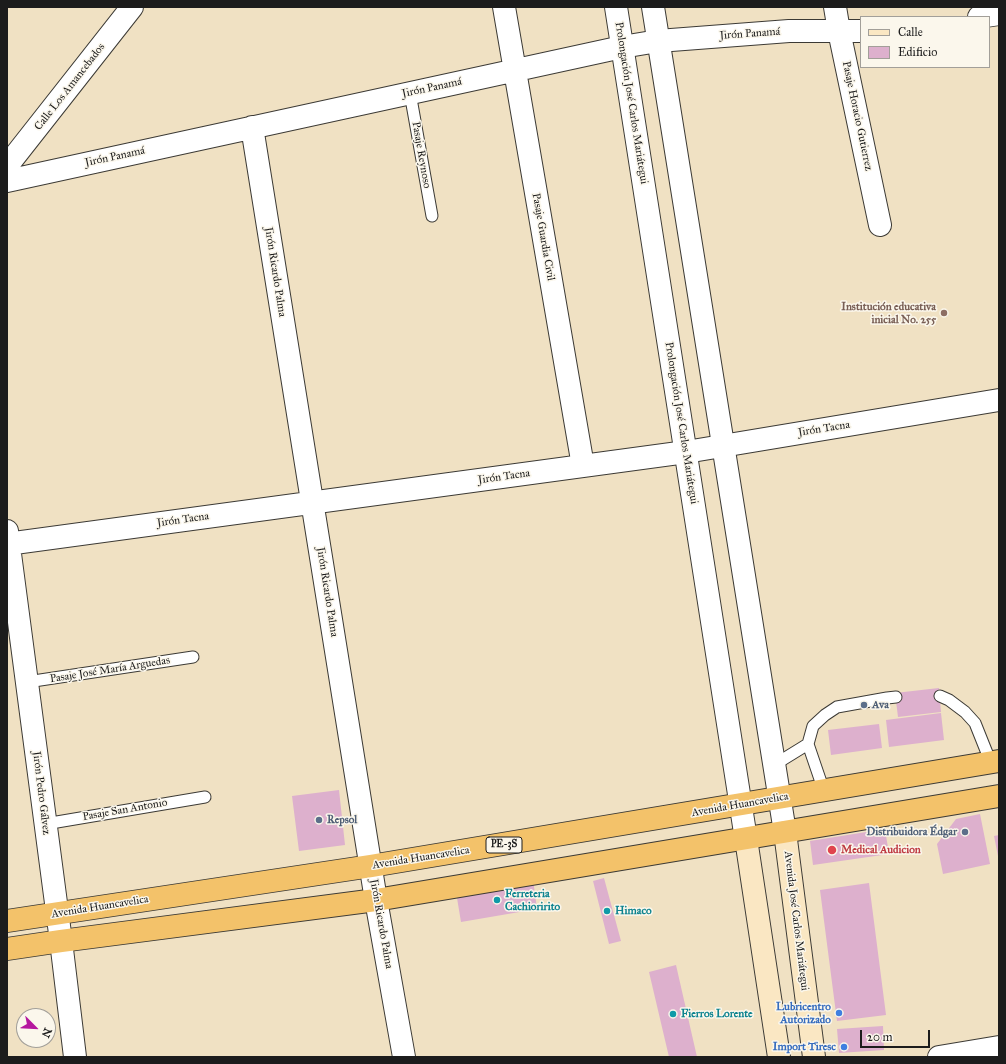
<!DOCTYPE html>
<meta charset="utf-8">
<style>
body{margin:0}
#map{position:relative;width:1006px;height:1064px;overflow:hidden;background:#f0e1c3;font-family:"IM FELL Great Primer",serif}
canvas{display:block}
.frame{position:absolute;inset:0;border:8px solid #1c1c1c;pointer-events:none}
.legend{position:absolute;left:860px;top:16px;width:130px;height:52px;box-sizing:border-box;background:#fbf7ec;border:1px solid #a29f99;margin:0;padding:5px 7px;list-style:none;font-size:12px;color:#1c1c1c}
.legend li{display:flex;align-items:center;gap:8px;height:20px}
.legend b{width:20px;border:1px solid #a29f99}
.north{position:absolute;left:16px;top:1008px;width:40px;height:40px;box-sizing:border-box;background:#fbf7ec;border:1px solid #a29f99;border-radius:50%;rotate:114deg;font-size:11px;font-weight:700;line-height:16px;text-align:center;color:#1c1c1c}
.north::after{content:'';display:block;margin:auto;width:14px;height:18px;background:#b5179e;clip-path:polygon(50% 0,100% 100%,50% 72%,0 100%)}
.scale{position:absolute;left:860px;top:1030px;width:70px;height:18px;box-sizing:border-box;border:2px solid #1c1c1c;border-top:0;padding-left:5px;font-size:12px;line-height:14px;white-space:nowrap;color:#1c1c1c;-webkit-text-stroke:3px #fbf7ec;paint-order:stroke}
</style>
<div id="map">
<canvas width="1006" height="1064"></canvas>
<div class="frame"></div>
<ul class="legend">
<li><b style="height:5px;background:#fae7c3"></b>Calle</li>
<li><b style="height:11px;background:#ddb0cd"></b>Edificio</li>
</ul>
<div class="north">N</div>
<div class="scale">20 m</div>
</div>
<script>
const c = document.querySelector('canvas').getContext('2d');
c.lineJoin = 'round';
function fillPath(path, color) { c.fillStyle = color; c.fill(path, 'evenodd'); }
const shape = rows => new Path2D(rows.map(r => 'M' + r).join(''));
function trace(path, color, width, dash) { c.strokeStyle = color; c.lineWidth = width; c.lineCap = dash ? 'butt' : 'round'; c.setLineDash(dash || []); c.stroke(path); }
function drawText(font, color, halo, rows, align = 'center') {
  c.font = font + ' "IM FELL Great Primer",serif'; c.lineWidth = 3; c.setLineDash([]); c.textBaseline = 'middle'; c.strokeStyle = halo; c.fillStyle = color; for (const [text, x, y, turn = 0] of rows) {
    c.save(); c.translate(x, y); c.rotate((+turn || 0) * Math.PI / 180); c.textAlign = isNaN(turn) ? turn : align; if (halo) c.strokeText(text, 0, 0); c.fillText(text, 0, 0); c.restore();
  }
}
fillPath(shape([
 [939,688,941,712,898,717,895,693],
 [941,713,944,740,889,747,886,720],
 [879,724,882,748,831,755,828,730],
 [339,790,345,845,299,851,292,796],
 [980,814,990,864,943,874,937,844,956,819],
 [885,829,889,854,813,865,810,841],
 [999,835,999,856,998,856,994,836],
 [604,878,621,941,609,944,593,881],
 [533,879,537,909,461,922,456,892],
 [869,883,886,1015,837,1021,820,890],
 [676,965,697,1057,669,1057,649,972],
 [883,1026,884,1050,839,1053,837,1029]
]), '#ddb0cd');
const service = shape([
 [410,93,432,216],
 [27,682,193,657],
 [940,696,949,700,965,712,975,723,991,763],
 [808,744,824,791],
 [774,765,808,744,813,726,825,715,837,707,887,698,896,697],
 [45,824,205,797]
]);
const minor = shape([
 [504,7,583,466],
 [835,7,839,31,880,225],
 [979,17,999,14],
 [252,127,376,900,404,1057],
 [7,166,132,7],
 [7,181,622,47,658,41,789,31,861,31],
 [7,531,61,941,75,1057],
 [7,544,686,452,999,400],
 [939,1057,999,1047]
]);
const tertiary = shape([
 [616,7,746,839],
 [653,7,785,832]
]);
const secondary = shape([
 [785,832,814,1057],
 [746,839,779,1057]
]);
const trunk = shape([
 [7,921,371,866,999,761],
 [7,949,61,941,376,900,999,796]
]);
trace(service, '#3c3a35', 13);
trace(minor, '#3c3a35', 24);
trace(tertiary, '#3c3a35', 24);
trace(secondary, '#3c3a35', 24);
trace(trunk, '#3c3a35', 24);
trace(service, '#fff', 11);
trace(minor, '#fff', 22);
trace(tertiary, '#fff', 22);
trace(secondary, '#fae7c3', 22);
trace(trunk, '#f3c26a', 22);
for (const [x, y, r, color] of [
 [944,313,4,"#8d6e63"],
 [864,705,4,"#5c6f8a"],
 [319,820,4,"#5c6f8a"],
 [965,832,4,"#5c6f8a"],
 [832,850,5,"#e0444e"],
 [497,900,4,"#0f9aa8"],
 [607,911,4,"#0f9aa8"],
 [839,1013,4,"#3f7fe0"],
 [673,1014,4,"#0f9aa8"],
 [844,1047,4,"#3f7fe0"]
]) { const dot = new Path2D(); dot.arc(x, y, r, 0, 2 * Math.PI); c.fillStyle = color; c.fill(dot); trace(dot, '#fbf7ec', 1.5); }
for (const [x, y, w] of [
 [504,845,36]
]) { const box = new Path2D(); box.roundRect(x - w / 2, y - 8, w, 16, 3); c.fillStyle = '#fbf7ec'; c.fill(box); trace(box, '#1c1c1c', 1); }
drawText('bold 10px', '#1c1c1c', null, [
 ["PE-3S",504,845]
]);
drawText('11px', '#1c1c1c', '#fbf7ec', [
 ["Jirón Panamá",750,34,-4],
 ["Calle Los Amancebados",70,87,-52],
 ["Jirón Panamá",432,88,-12],
 ["Prolongación José Carlos Mariátegui",631,103,81],
 ["Pasaje Horacio Gutierrez",857,116,78],
 ["Pasaje Reynoso",421,155,80],
 ["Jirón Panamá",115,157,-12],
 ["Pasaje Guardia Civil",543,237,80],
 ["Jirón Ricardo Palma",275,272,81],
 ["Prolongación José Carlos Mariátegui",681,423,81],
 ["Jirón Tacna",824,429,-9],
 ["Jirón Tacna",504,477,-8],
 ["Jirón Tacna",183,520,-8],
 ["Jirón Ricardo Palma",327,592,81],
 ["Pasaje José María Arguedas",110,670,-9],
 ["Jirón Pedro Gálvez",41,793,83],
 ["Avenida Huancavelica",740,805,-10],
 ["Pasaje San Antonio",125,810,-10],
 ["Avenida Huancavelica",421,858,-9],
 ["Avenida Huancavelica",100,907,-9],
 ["Avenida José Carlos Mariátegui",796,921,83],
 ["Jirón Ricardo Palma",381,924,80]
]);
drawText('bold 11px', '#785e54', '#fbf7ec', [
 ["Institución educativa",936,307],
 ["inicial No. 255",936,320]
], 'right');
drawText('bold 11px', '#4e5e75', '#fbf7ec', [
 ["Ava",872,705],
 ["Repsol",327,820],
 ["Distribuidora Édgar",957,832,"right"]
], 'left');
drawText('bold 11px', '#be3a42', '#fbf7ec', [
 ["Medical Audicion",841,850]
], 'left');
drawText('bold 11px', '#0d838f', '#fbf7ec', [
 ["Ferreteria",505,894],
 ["Cachioririto",505,907],
 ["Himaco",615,911],
 ["Fierros Lorente",681,1014]
], 'left');
drawText('bold 11px', '#366cbe', '#fbf7ec', [
 ["Lubricentro",831,1007],
 ["Autorizado",831,1020],
 ["Import Tiresc",836,1047]
], 'right');
</script>
